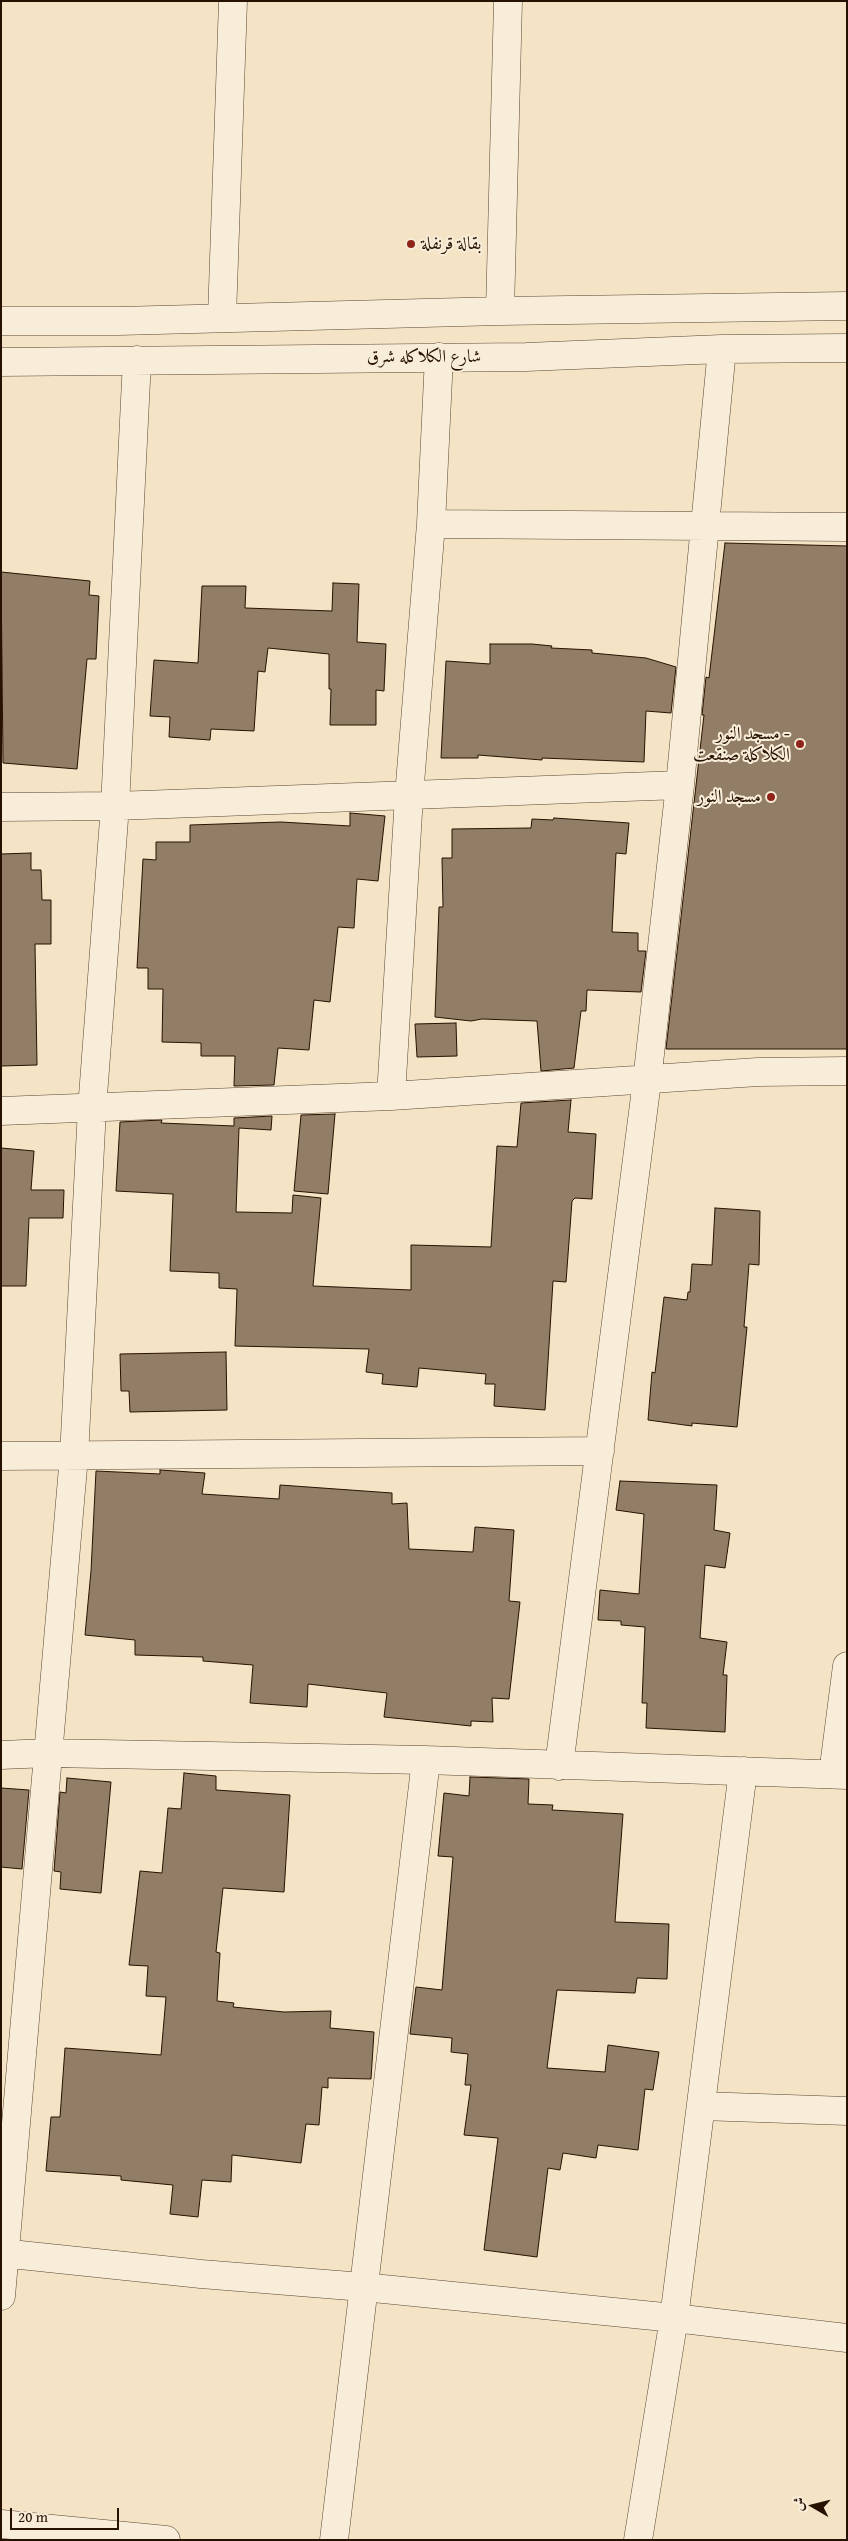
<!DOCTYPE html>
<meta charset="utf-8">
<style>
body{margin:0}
#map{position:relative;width:848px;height:2541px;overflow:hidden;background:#f4e3c4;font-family:"Gentium Book Plus",Amiri,serif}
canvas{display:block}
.frame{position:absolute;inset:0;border:2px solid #271101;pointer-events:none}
.north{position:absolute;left:788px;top:2481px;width:50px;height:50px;-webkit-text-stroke:4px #f8edd9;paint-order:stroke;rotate:278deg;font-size:14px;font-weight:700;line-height:20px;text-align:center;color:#271101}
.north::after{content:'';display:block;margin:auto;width:18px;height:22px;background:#271101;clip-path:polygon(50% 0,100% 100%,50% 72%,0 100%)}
.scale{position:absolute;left:10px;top:2508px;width:109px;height:22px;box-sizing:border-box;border:2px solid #271101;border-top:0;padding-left:6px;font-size:15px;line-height:18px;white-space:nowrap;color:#271101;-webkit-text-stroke:4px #f8edd9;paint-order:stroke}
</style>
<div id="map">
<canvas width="848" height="2541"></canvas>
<div class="frame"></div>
<div class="north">ش</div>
<div class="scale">20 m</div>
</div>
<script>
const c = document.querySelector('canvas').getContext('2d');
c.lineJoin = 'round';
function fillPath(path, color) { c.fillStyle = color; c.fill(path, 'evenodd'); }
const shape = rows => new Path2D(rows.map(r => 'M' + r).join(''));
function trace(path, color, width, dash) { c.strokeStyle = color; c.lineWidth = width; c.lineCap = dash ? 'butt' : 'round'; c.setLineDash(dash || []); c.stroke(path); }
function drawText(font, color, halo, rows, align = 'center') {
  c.font = font + ' "Gentium Book Plus",Amiri,serif'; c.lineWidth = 4; c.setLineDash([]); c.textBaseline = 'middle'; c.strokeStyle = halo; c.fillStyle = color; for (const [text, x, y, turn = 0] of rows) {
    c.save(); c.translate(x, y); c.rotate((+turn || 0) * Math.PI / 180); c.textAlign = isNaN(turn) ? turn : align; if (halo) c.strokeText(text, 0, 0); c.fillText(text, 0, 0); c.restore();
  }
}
const building = shape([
 [725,543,847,546,847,1049,666,1049,704,715,702,715,706,677,709,678,725,543],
 [1,572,90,581,89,595,99,596,96,659,87,659,77,769,3,763,1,572],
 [333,583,359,584,357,642,386,644,384,691,376,690,376,725,330,725,331,689,329,689,329,654,268,648,265,672,258,671,254,731,211,729,210,740,169,737,170,717,150,716,154,660,198,663,202,586,246,586,245,608,332,611,333,583],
 [490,644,532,644,552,646,551,648,592,650,592,653,646,658,676,667,671,713,646,711,644,762,542,758,542,760,478,755,478,758,441,758,446,661,490,664,490,644],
 [350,813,385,816,382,843,378,881,357,879,354,928,338,927,330,1002,314,1000,309,1050,278,1048,274,1085,234,1086,235,1056,201,1056,201,1043,162,1042,163,989,148,989,148,968,137,968,143,859,156,860,156,842,190,842,190,825,281,822,350,826,350,813],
 [554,818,629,823,626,854,616,853,612,932,638,933,638,951,646,951,641,992,587,990,586,1011,581,1011,574,1068,541,1071,537,1021,482,1019,471,1021,435,1017,439,907,443,907,442,858,452,858,452,829,531,828,532,819,553,820,554,818],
 [31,853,31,870,41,870,42,900,51,900,51,944,35,944,37,1065,1,1066,1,854,31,853],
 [456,1023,457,1056,417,1057,415,1024,456,1023],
 [571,1100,568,1132,596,1134,592,1199,575,1198,572,1201,566,1282,553,1281,545,1410,494,1406,495,1384,485,1384,486,1374,419,1368,417,1387,382,1384,383,1374,366,1372,369,1349,235,1346,237,1289,219,1288,219,1273,170,1271,173,1194,116,1191,120,1122,162,1120,161,1123,234,1126,234,1118,272,1116,271,1130,239,1128,236,1212,292,1213,293,1195,321,1198,313,1286,411,1290,411,1245,491,1247,497,1146,517,1147,521,1103,571,1100],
 [335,1114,328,1194,294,1191,301,1115,335,1114],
 [1,1148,34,1151,31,1190,64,1190,63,1218,29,1218,26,1286,1,1286,1,1148],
 [715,1208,760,1211,759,1265,749,1264,744,1327,747,1327,737,1427,692,1423,692,1426,648,1420,652,1372,655,1373,664,1297,687,1300,688,1292,690,1292,692,1264,712,1265,715,1208],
 [226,1352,227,1410,130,1412,129,1391,121,1391,120,1354,226,1352],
 [160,1470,205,1473,202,1494,279,1499,280,1485,392,1493,392,1504,407,1503,409,1549,473,1552,475,1527,514,1530,509,1601,520,1602,509,1699,492,1698,493,1722,471,1721,471,1726,384,1717,387,1693,308,1684,307,1707,250,1703,253,1665,203,1661,203,1657,135,1655,135,1640,85,1635,91,1571,96,1471,160,1474,160,1470],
 [620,1481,717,1485,714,1530,730,1533,725,1568,705,1565,700,1638,727,1642,723,1675,727,1675,725,1732,646,1728,647,1703,642,1703,645,1627,621,1625,621,1621,598,1620,600,1590,639,1594,644,1514,616,1510,620,1481],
 [184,1773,216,1776,216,1790,290,1795,284,1892,223,1888,216,1952,220,1953,217,2001,234,2003,233,2007,284,2012,331,2011,330,2028,374,2032,371,2079,328,2078,328,2088,322,2087,319,2125,306,2124,301,2163,232,2155,231,2182,202,2180,198,2217,170,2214,173,2185,121,2180,121,2176,46,2171,51,2117,60,2117,65,2048,161,2055,166,1997,146,1996,148,1966,129,1965,140,1871,162,1873,168,1808,181,1809,184,1773],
 [470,1777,529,1779,528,1804,553,1805,552,1810,623,1814,615,1922,669,1924,667,1979,637,1978,635,1993,557,1990,547,2068,605,2072,608,2045,659,2052,653,2090,645,2089,638,2150,598,2145,596,2158,563,2153,560,2170,548,2168,537,2257,484,2250,498,2138,464,2135,471,2085,465,2085,468,2054,451,2052,452,2038,410,2034,416,1987,442,1990,453,1857,438,1856,444,1793,469,1796,470,1777],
 [67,1778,111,1782,101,1893,60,1889,61,1872,54,1871,60,1792,66,1793,67,1778],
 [1,1788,29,1790,22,1869,1,1867,1,1788]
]);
fillPath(building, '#927e66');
trace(building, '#271101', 1);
const minor = shape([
 [500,311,508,1],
 [222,317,233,1],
 [1,321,119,321,500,311,847,306],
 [1,362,526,357,722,349,847,348],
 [431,524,847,527],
 [1,807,115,806,680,785],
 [391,1096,409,796,431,524,439,357],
 [1,1111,391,1096,758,1072,847,1071],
 [1,1456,600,1451],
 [1,1755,48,1753,426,1760,847,1775],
 [559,1766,647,1081,680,785,722,349],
 [833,1774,847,1666],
 [701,2106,847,2111],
 [1,2253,201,2274,363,2287,674,2318,847,2338],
 [1,2296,74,1456,92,1109,115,806,137,360],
 [1,2524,166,2540],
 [334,2540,426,1760],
 [638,2540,674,2318,743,1771]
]);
trace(minor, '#5a4632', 29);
trace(minor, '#f8edd9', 28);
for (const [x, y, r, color] of [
 [411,244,5,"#8f2418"],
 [800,744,5,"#8f2418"],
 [771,797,5,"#8f2418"]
]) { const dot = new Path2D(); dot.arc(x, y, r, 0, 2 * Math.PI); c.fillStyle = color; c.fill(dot); trace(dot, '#f8edd9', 2); }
drawText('18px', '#271101', '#f8edd9', [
 ["بقالة قرنفلة",421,244,"left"],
 ["مسجد النور -",790,734],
 ["الكلاكلة صنقعت",790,755],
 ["مسجد النور",761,797]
], 'right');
drawText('18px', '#271101', '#f8edd9', [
 ["شارع الكلاكله شرق",424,357]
]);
</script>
